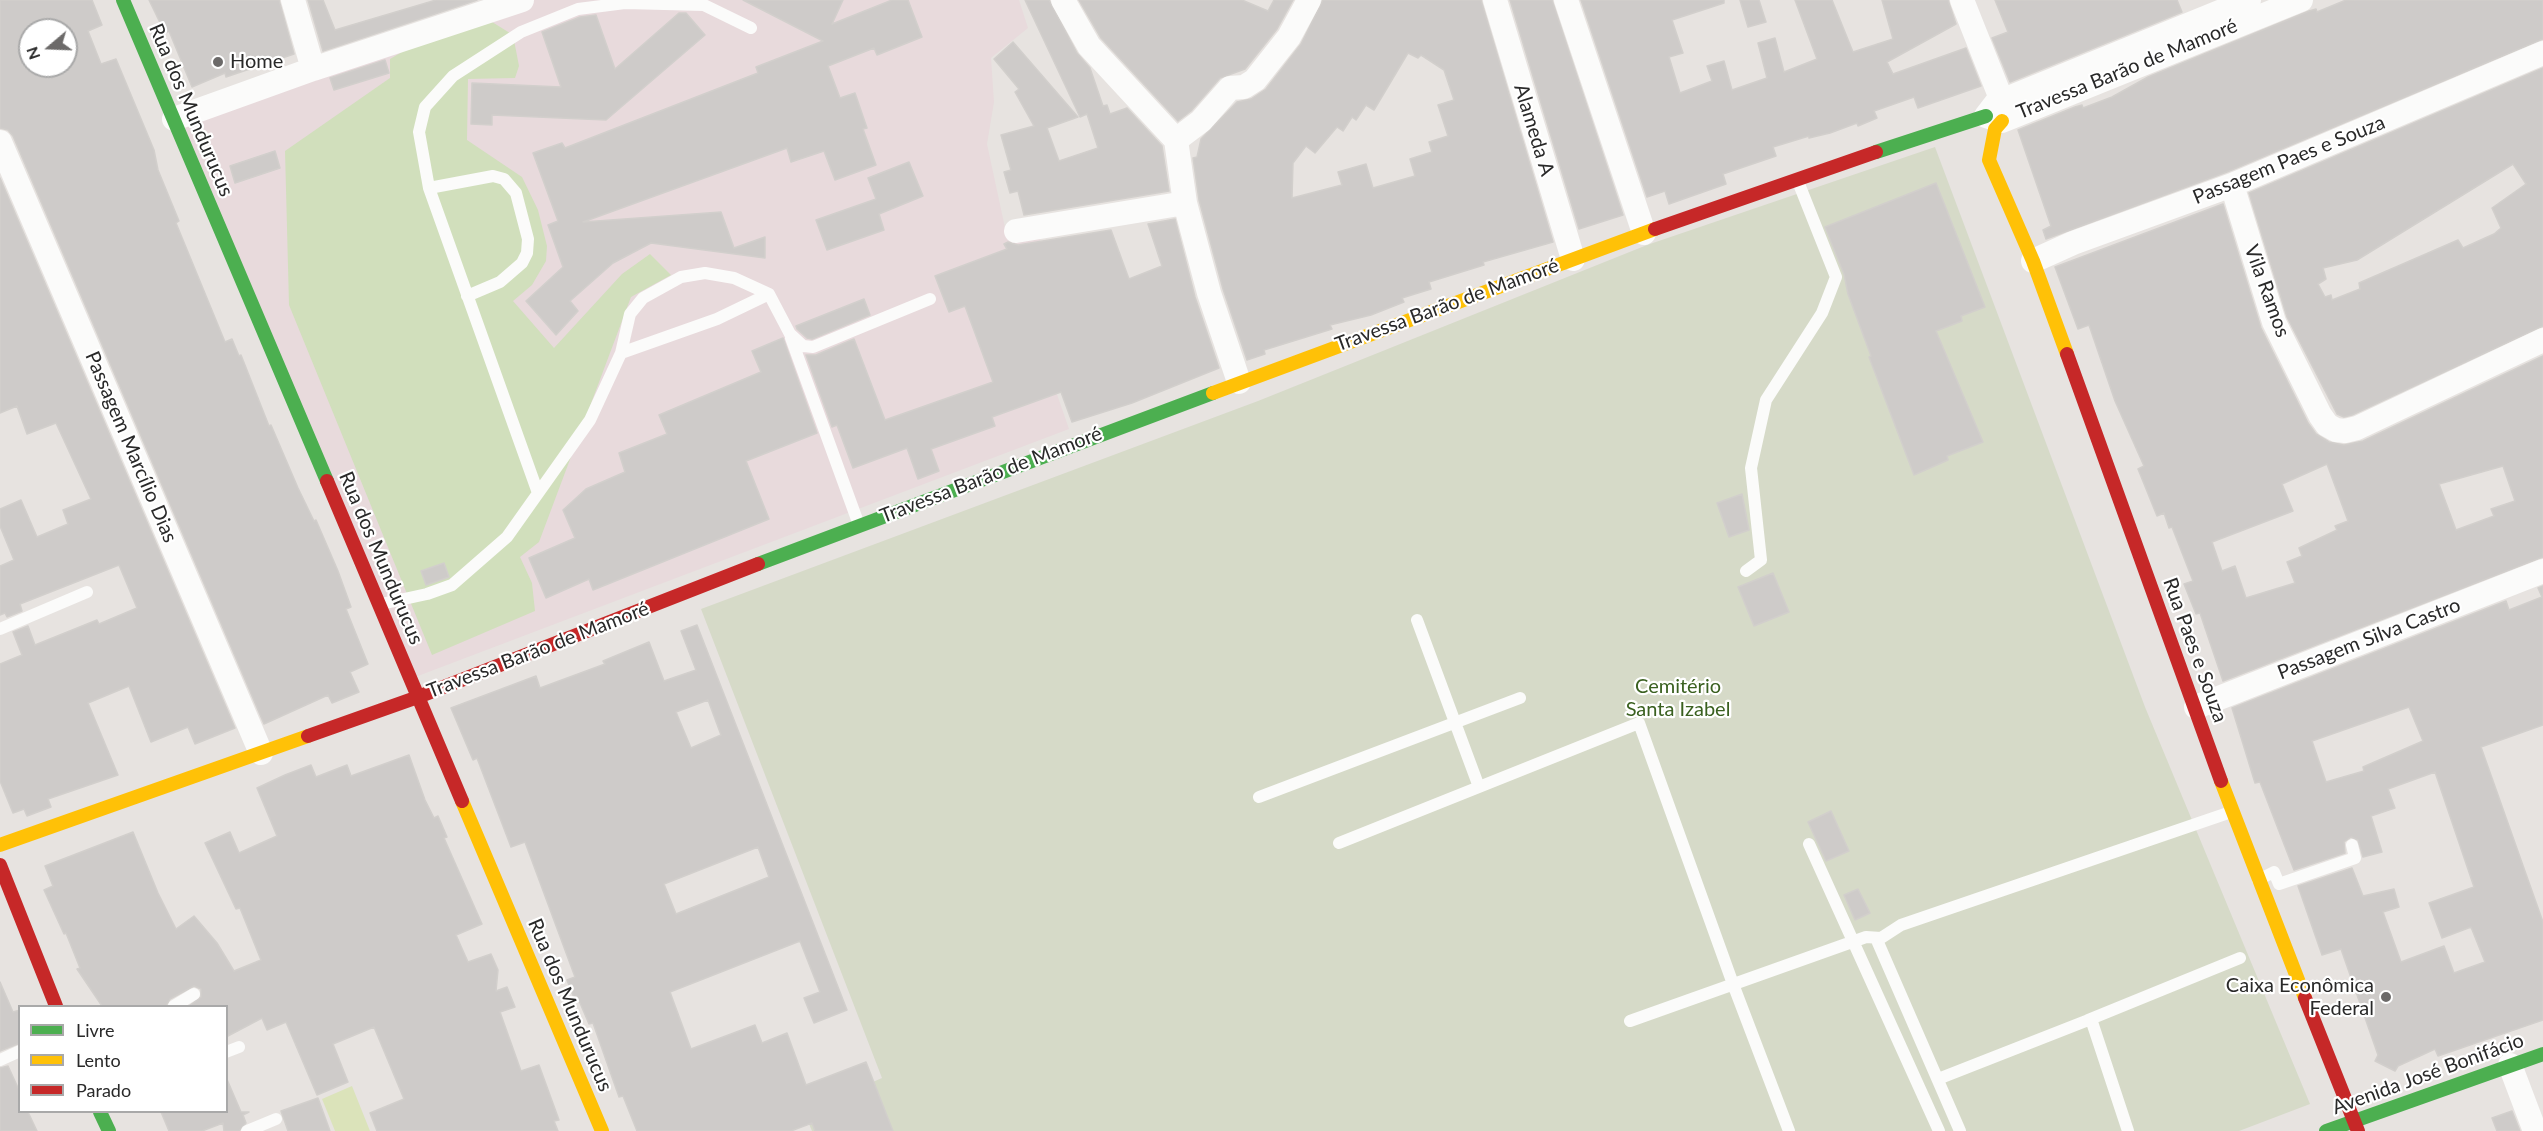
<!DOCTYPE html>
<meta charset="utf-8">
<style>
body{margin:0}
#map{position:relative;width:2543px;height:1131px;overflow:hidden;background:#e7e3e0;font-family:Lato,sans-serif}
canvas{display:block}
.legend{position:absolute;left:18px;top:1005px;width:210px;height:108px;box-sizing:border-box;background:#fff;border:2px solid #a9a9a9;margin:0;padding:8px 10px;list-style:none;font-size:18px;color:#292929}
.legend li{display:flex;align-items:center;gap:12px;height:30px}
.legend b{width:30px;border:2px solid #a9a9a9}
.north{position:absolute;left:18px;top:18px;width:60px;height:60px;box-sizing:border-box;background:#fff;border:2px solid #a9a9a9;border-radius:50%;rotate:251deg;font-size:16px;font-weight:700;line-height:24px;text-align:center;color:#292929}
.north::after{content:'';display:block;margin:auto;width:21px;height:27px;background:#6c6a69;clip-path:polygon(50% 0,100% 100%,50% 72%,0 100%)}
</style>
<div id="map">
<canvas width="2543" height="1131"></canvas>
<ul class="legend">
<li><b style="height:8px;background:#4caf50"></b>Livre</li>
<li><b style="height:8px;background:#ffc107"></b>Lento</li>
<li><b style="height:8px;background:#c62828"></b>Parado</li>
</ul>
<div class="north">N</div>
</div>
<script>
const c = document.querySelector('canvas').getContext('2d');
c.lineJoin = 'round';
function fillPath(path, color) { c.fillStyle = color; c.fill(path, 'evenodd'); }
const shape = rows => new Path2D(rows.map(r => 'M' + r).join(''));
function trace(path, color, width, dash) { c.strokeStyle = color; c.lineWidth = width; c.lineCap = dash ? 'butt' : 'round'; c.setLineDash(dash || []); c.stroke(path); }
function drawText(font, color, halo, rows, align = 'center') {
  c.font = font + ' Lato,sans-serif'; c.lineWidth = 4.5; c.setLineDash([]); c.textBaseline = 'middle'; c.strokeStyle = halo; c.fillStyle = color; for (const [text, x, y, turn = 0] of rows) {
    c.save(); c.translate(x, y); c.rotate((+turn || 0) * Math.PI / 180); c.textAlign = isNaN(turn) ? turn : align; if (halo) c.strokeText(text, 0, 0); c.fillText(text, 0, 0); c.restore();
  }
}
fillPath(shape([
 [522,0,1019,0,1028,28,991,58,994,102,987,144,1007,237,1037,232,1066,305,1031,319,1069,429,410,679,174,119]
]), '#e8dadc');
fillPath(shape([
 [489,20,513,35,519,66,515,78,468,79,467,140,522,177,538,210,547,246,546,261,532,285,513,301,554,348,622,274,650,254,671,275,631,297,539,542,520,557,532,583,535,611,432,655,289,305,285,151,390,78,390,59,436,32]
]), '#d1dfbc');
fillPath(shape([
 [1935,147,2145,707,2310,1104,2239,1131,812,1131,804,1112,882,1078,701,609,1258,401,1647,245]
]), '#d6dac8');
fillPath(shape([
 [352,1086,370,1131,335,1131,322,1099]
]), '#dbe3ba');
const building = shape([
 [0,0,92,0,102,25,88,31,101,64,116,59,154,150,158,170,179,221,176,223,225,342,232,339,239,356,241,355,269,426,271,425,298,488,314,521,316,520,338,571,351,607,346,609,368,664,350,672,359,692,332,703,328,695,264,724,13,136,8,130,0,128,0,0],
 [30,30,66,30,66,66,30,66,30,30],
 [149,0,279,0,294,54,226,77,225,73,192,87,169,31,165,33,149,0],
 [308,0,323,0,335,30,436,0,477,0,323,51,308,0],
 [743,0,843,0,832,24,892,0,908,0,922,37,877,55,874,48,828,66,840,98,855,93,867,128,863,129,876,165,835,180,824,151,791,162,787,148,583,222,721,212,734,248,765,237,765,258,651,243,613,263,570,301,578,311,556,335,526,301,563,267,548,225,558,221,533,153,562,143,565,148,758,73,756,67,823,41,743,0],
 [1025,0,1049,0,1077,53,1090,68,1103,106,1107,105,1110,114,1127,108,1162,146,1169,191,1024,215,1018,191,1010,193,1004,172,1011,170,1001,135,1034,126,1015,92,1019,89,994,59,1013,42,1078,117,1047,128,1059,161,1098,148,1087,114,1080,117,1025,0],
 [1079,0,1242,0,1268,11,1274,0,1293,0,1277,29,1245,69,1220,78,1191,111,1178,121,1101,38,1079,0],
 [1323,0,1481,0,1553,242,1483,262,1484,265,1429,282,1431,289,1402,298,1404,302,1371,315,1330,325,1332,329,1264,350,1265,354,1247,360,1223,289,1199,200,1193,158,1197,157,1201,139,1237,102,1251,99,1266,89,1301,44,1323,0],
 [1408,53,1418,58,1421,55,1444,70,1454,100,1438,105,1448,136,1429,142,1432,152,1410,159,1415,176,1373,188,1366,164,1338,172,1342,185,1292,198,1293,163,1306,146,1315,153,1337,127,1343,131,1352,117,1356,120,1366,105,1374,110,1408,53],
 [1510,0,1552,0,1623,215,1579,229,1510,0],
 [1581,0,1724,0,1724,3,1672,20,1683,53,1669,57,1680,93,1712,81,1707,66,1724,61,1732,90,1767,78,1758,43,1775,38,1784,72,1817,59,1795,0,1832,0,1853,52,1893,39,1882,0,1948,0,1956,24,1887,62,1893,74,1966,48,1981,86,1918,108,1914,97,1874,111,1877,118,1858,126,1857,123,1830,133,1809,138,1809,136,1773,147,1776,156,1723,174,1726,184,1669,204,1665,191,1647,197,1581,0],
 [1740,0,1759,0,1766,22,1748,27,1740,0],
 [1995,0,2177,0,2182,12,2010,82,1992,38,2008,32,1995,0],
 [2346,0,2543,0,2543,39,2227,172,2046,239,2043,230,2051,226,2018,130,2075,107,2082,105,2083,108,2112,97,2148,77,2309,11,2316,9,2317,12,2346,0],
 [679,13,686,13,705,35,606,120,492,115,492,125,471,124,472,83,561,87,542,32,580,17,596,15,615,69,679,13],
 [385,60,389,73,334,90,330,78,385,60],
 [2543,68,2543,326,2352,415,2344,417,2337,414,2287,317,2249,193,2543,68],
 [2513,164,2526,184,2492,208,2501,228,2494,234,2463,248,2458,240,2359,283,2360,289,2332,300,2331,295,2325,297,2318,284,2326,279,2323,268,2357,260,2513,164],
 [275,151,280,168,235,183,230,166,275,151],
 [909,162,923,196,879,214,884,230,827,250,816,220,876,199,868,178,909,162],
 [0,178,235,728,195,744,188,727,151,742,129,686,88,703,118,775,48,799,51,807,27,816,24,809,13,813,0,781,0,664,22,655,13,632,28,626,35,645,97,620,99,624,137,608,119,565,20,604,22,611,7,617,5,613,0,615,0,566,14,560,0,526,0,509,21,500,37,537,68,524,63,510,91,499,56,423,27,434,17,406,0,413,0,178],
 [1936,183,1985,307,1961,316,1962,321,1936,331,1983,442,1947,456,1948,460,1914,475,1869,357,1871,356,1848,294,1844,274,1825,227,1936,183],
 [2223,204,2261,328,2308,423,2316,434,2329,442,2344,445,2363,441,2543,356,2543,557,2223,681,2200,613,2196,614,2184,584,2193,581,2172,527,2169,528,2164,513,2157,516,2138,469,2144,466,2115,401,2089,325,2078,329,2055,267,2223,204],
 [2327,464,2348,521,2335,526,2337,530,2299,548,2302,556,2287,562,2295,583,2246,598,2235,566,2222,571,2212,542,2293,511,2282,484,2327,464],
 [2503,466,2515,501,2491,509,2494,516,2456,530,2439,484,2503,466],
 [1175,219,1195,297,1219,368,1132,403,1072,422,1061,392,992,417,995,426,931,449,939,471,918,479,907,448,853,468,837,425,832,427,806,355,816,355,854,339,885,420,993,382,965,306,949,312,935,276,1007,249,1004,244,1008,242,1018,245,1111,230,1129,279,1162,266,1148,224,1175,219],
 [864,299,870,315,812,339,807,338,797,329,796,326,864,299],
 [783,338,817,433,746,461,769,519,593,590,589,579,546,598,529,558,575,538,563,510,586,489,625,472,619,453,667,434,659,415,761,372,752,351,783,338],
 [1742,494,1749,530,1729,537,1717,503,1742,494],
 [444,563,449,577,426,585,421,571,444,563],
 [1773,573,1789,612,1754,626,1738,587,1773,573],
 [2543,586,2543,725,2481,747,2543,922,2543,1020,2438,1056,2435,1049,2398,1066,2395,1071,2375,1061,2378,1055,2341,949,2322,955,2298,886,2352,868,2363,896,2394,889,2399,907,2383,912,2401,962,2444,946,2454,973,2485,962,2471,927,2442,938,2429,903,2474,887,2435,772,2388,789,2395,808,2371,816,2382,852,2363,857,2358,840,2351,837,2344,842,2345,853,2294,870,2260,782,2255,783,2232,708,2506,601,2509,610,2542,597,2538,588,2543,586],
 [2409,707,2423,741,2363,767,2364,771,2326,782,2312,741,2409,707],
 [697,625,847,1010,814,1023,804,998,820,992,800,941,670,992,691,1049,755,1025,762,1043,787,1033,806,1085,866,1062,893,1131,815,1131,812,1123,791,1131,637,1131,623,1096,619,1097,593,1023,589,1024,577,996,574,998,567,980,575,977,525,842,511,847,477,758,473,760,451,708,536,676,540,688,605,664,603,661,649,642,664,681,696,670,681,631,697,625],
 [708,700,721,735,691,748,676,712,708,700],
 [758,847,769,877,676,914,664,884,758,847],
 [409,755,425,800,434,818,438,816,447,837,444,838,482,924,456,935,468,962,491,954,498,970,496,991,507,987,515,1007,500,1012,521,1071,539,1065,559,1120,554,1121,558,1131,377,1131,370,1113,404,1099,374,1027,333,1044,348,1082,317,1095,286,1022,267,1030,262,1018,226,1037,226,1006,189,1006,201,997,201,989,194,986,170,999,166,1006,102,1006,77,969,80,968,66,933,64,934,44,890,53,886,45,866,133,832,158,893,176,929,194,916,217,943,234,971,261,960,240,908,236,909,205,843,230,832,239,853,277,836,257,788,285,775,311,765,316,777,347,765,351,776,409,755],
 [1831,811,1849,851,1826,861,1808,822,1831,811],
 [1858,889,1870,913,1855,920,1844,895,1858,889],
 [0,982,13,1012,20,1010,20,1043,0,1051,0,982],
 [8,1066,20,1092,20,1112,28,1112,37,1131,0,1131,0,1068,8,1066],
 [226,1077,241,1112,249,1112,243,1115,246,1123,239,1131,224,1131,223,1123,202,1131,169,1131,161,1112,226,1112,226,1077],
 [318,1098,330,1131,288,1131,281,1111,318,1098],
 [2512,1111,2520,1131,2497,1131,2492,1118,2512,1111]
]);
fillPath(building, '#cecbc9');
trace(building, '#d2cfcc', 1.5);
trace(shape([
 [429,188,493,176,504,179,516,193,528,239,527,253,522,263,500,282,467,296],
 [791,338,859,525],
 [621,353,717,319,769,294],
 [538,493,429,188,419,132,425,107,453,76,521,32,578,9,625,3,704,5,751,28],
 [1746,571,1761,560,1751,468,1766,400,1822,313,1836,277,1797,179],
 [381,604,427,594,452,585,507,537,590,420,621,353,630,314,643,298,681,277,705,273,734,278,769,294,790,334,803,346,813,347,930,299],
 [1417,620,1479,787],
 [0,629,87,592],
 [1259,797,1520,698],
 [1339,843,1639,723,1733,984,1789,1131],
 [1809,844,1939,1131],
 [2258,880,2274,872,2279,884,2355,858,2352,845],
 [1876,938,1960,1131],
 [174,1006,194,994],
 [2088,1020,2240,958],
 [1630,1021,1866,937,1881,938,1901,925,2231,812],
 [226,1052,239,1047],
 [0,1060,20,1051],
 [1938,1079,2091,1019,2128,1131],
 [247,1131,276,1119]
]), '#fbfbfa', 12);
trace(shape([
 [293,0,313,69],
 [1063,0,1089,46,1176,140,1185,203,1209,293,1239,382],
 [1495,0,1573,259],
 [1566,0,1644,233],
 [1962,0,2002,101],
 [2249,0,1996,103,1986,116,2002,121,2301,0],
 [174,119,313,69,522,0],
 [1176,140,1201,121,1230,88,1244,87,1255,80,1289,37,1309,0],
 [0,142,261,753],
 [2232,185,2274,322,2320,415,2327,425,2336,430,2345,431,2357,428,2543,340],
 [1016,231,1185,203],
 [2033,261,2073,243,2232,185,2543,53],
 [2196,707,2543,571],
 [2510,1065,2535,1131]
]), '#fbfbfa', 24);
trace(shape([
 [123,0,327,481],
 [1876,152,1986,116],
 [758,564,1213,393],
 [100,1112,109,1131],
 [2326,1131,2543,1054]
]), '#4caf50', 14);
trace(shape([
 [2002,121,1995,129,1989,160,2033,261,2067,354],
 [1213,393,1655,229],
 [2221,781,2305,998],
 [462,801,602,1131],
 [0,845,308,736]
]), '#ffc107', 14);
trace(shape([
 [1655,229,1876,152],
 [2067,354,2221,781],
 [327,481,462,801],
 [308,736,418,697,758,564],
 [0,865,56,1006],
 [2305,998,2358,1131]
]), '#c62828', 14);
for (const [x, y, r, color] of [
 [218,62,6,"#6c6a69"],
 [2386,997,6,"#6c6a69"]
]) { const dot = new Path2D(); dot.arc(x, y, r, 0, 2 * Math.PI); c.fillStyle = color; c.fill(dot); trace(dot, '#fff', 2); }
drawText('20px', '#292929', '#fff', [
 ["Home",230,62],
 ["Caixa Econômica",2374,986,"right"],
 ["Federal",2374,1009,"right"]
], 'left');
drawText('20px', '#292929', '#fff', [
 ["Travessa Barão de Mamoré",2127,69,-22],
 ["Rua dos Mundurucus",191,110,67],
 ["Alameda A",1534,130,73],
 ["Passagem Paes e Souza",2289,160,-22],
 ["Vila Ramos",2267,291,70],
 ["Travessa Barão de Mamoré",1447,305,-20],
 ["Passagem Marcílio Dias",131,447,67],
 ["Travessa Barão de Mamoré",991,475,-21],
 ["Rua dos Mundurucus",381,558,67],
 ["Passagem Silva Castro",2369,639,-21],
 ["Travessa Barão de Mamoré",538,650,-21],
 ["Rua Paes e Souza",2195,650,70],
 ["Rua dos Mundurucus",570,1005,67],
 ["Avenida José Bonifácio",2428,1074,-20]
]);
drawText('20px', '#3a6020', '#fff', [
 ["Cemitério",1678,687],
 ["Santa Izabel",1678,710]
]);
</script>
